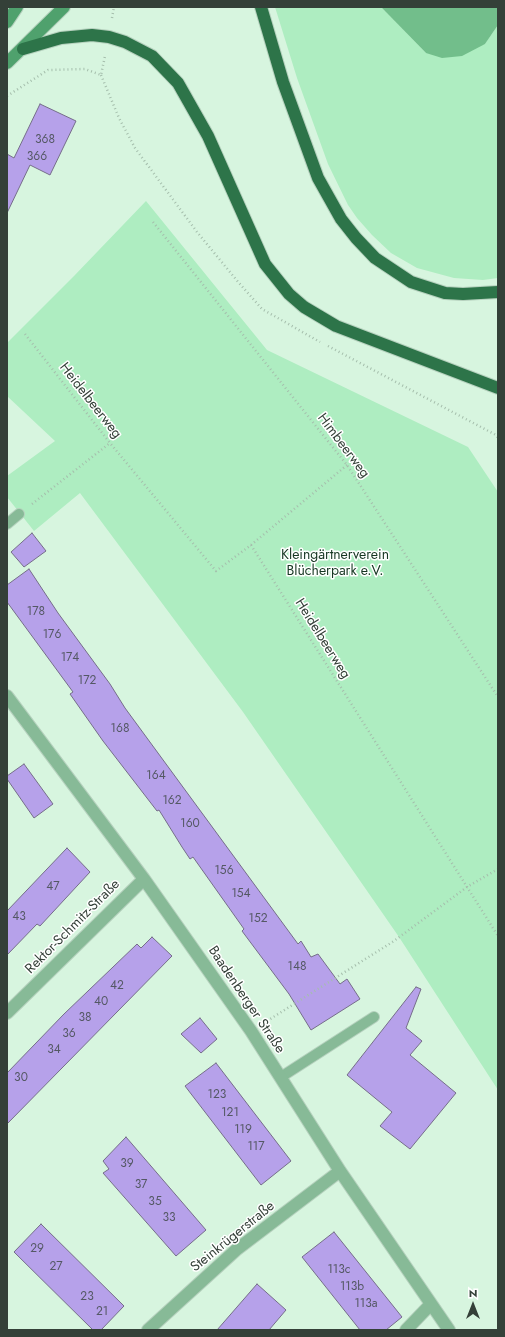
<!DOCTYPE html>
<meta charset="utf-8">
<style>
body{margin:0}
#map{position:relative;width:505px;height:1337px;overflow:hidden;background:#d7f5df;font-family:Jost,sans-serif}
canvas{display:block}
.frame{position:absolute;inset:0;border:8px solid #344038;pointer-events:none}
.north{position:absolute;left:453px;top:1285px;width:40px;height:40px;-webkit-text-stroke:3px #fff;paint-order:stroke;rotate:0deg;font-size:11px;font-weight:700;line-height:16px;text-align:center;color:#344038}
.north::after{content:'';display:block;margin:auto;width:14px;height:18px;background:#344038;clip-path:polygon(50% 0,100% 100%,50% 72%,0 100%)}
</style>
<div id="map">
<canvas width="505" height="1337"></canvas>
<div class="frame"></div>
<div class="north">N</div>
</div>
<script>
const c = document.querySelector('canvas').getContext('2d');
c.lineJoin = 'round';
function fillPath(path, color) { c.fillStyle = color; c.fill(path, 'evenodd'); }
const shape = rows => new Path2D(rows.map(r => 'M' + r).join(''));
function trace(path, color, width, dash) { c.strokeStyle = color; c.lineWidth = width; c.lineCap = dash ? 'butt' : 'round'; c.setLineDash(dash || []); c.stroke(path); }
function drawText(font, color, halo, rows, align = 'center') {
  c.font = font + ' Jost,sans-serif'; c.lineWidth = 3; c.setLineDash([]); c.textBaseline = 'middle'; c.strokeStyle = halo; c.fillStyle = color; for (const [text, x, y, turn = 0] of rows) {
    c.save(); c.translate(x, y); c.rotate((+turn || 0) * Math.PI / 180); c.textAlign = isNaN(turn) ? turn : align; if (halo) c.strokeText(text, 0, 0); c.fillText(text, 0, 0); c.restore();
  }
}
fillPath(shape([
 [275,7,381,7,426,53,485,44,498,25,498,278,483,280,454,278,417,268,391,253,372,235,357,218,348,205,328,164,297,78],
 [146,201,267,350,468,447,498,492,498,1090,399,937,243,712,80,493,34,531,7,497,7,476,55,441,7,396,7,343,74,276]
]), '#aeedc1');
fillPath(shape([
 [381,7,498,7,498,25,485,44,462,56,442,58,426,53]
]), '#72be8b');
const building = shape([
 [40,104,76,121,50,175,30,165,7,213,7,154,14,158,40,104],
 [32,533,46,551,24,567,11,552,32,533],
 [29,569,58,613,110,684,125,708,298,944,301,941,311,957,318,954,340,984,347,979,360,999,311,1030,289,994,242,931,244,929,193,857,190,859,182,847,159,810,157,811,103,741,70,694,73,692,7,602,7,585,29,569],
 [24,764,53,804,34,818,7,779,7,776,24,764],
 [67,848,90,872,40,926,37,924,7,955,7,911,67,848],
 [152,937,172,956,7,1124,7,1073,64,1014,137,944,141,948,152,937],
 [416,987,421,989,406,1028,422,1041,410,1055,456,1093,410,1149,380,1126,392,1112,347,1075,416,987],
 [200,1018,217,1039,201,1053,181,1034,200,1018],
 [216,1063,291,1161,261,1185,185,1086,216,1063],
 [126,1137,206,1230,176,1256,103,1173,109,1169,103,1161,126,1137],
 [41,1224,124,1306,101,1330,93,1330,14,1252,41,1224],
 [334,1232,402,1317,386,1330,360,1330,302,1257,334,1232],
 [257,1284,286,1310,269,1330,217,1330,257,1284]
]);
fillPath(building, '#b6a1ea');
trace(building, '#756d89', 1);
const lane = shape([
 [7,524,19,514],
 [281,1077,374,1017]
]);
const street = shape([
 [7,696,144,879,251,1031,340,1171,449,1330],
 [7,1013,144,879],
 [148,1330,236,1250,340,1171],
 [406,1330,431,1304]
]);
const secondary = shape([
 [7,22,17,7],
 [7,63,64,7]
]);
const highway = shape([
 [261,7,283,82,318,178,341,219,356,238,375,258,411,282,445,293,463,294,498,292],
 [23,49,61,38,92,35,109,37,125,42,152,56,178,83,208,136,265,264,289,294,304,307,336,326,498,388]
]);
trace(lane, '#b6d1be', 12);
trace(street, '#b6d1be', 14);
trace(secondary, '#b6d1be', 14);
trace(highway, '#b6d1be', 14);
trace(shape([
 [112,18,114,7],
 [101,75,119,118,135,148,197,232,239,283,262,309,320,342],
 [7,96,48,70,85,69,101,75,105,56],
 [153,222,347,465,498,697],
 [25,334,110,443,216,571,251,545,498,936],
 [328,346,496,435,498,438],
 [32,504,110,443],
 [251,545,347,465],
 [267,1021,394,941,467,887,498,869]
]), '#a5beac', 2.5, [1, 3]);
trace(lane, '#87ba97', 10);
trace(street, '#87ba97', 12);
trace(secondary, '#4fa16d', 12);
trace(highway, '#2d7449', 12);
drawText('12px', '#545864', null, [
 ["368",45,140],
 ["366",37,157],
 ["178",36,612],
 ["176",52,635],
 ["174",70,658],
 ["172",87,681],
 ["168",120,729],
 ["164",156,776],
 ["162",172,801],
 ["160",190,824],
 ["156",224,871],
 ["47",53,887],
 ["154",241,894],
 ["43",19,917],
 ["152",258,919],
 ["148",297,967],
 ["42",117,986],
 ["40",101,1002],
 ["38",85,1018],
 ["36",69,1034],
 ["34",54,1050],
 ["30",21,1078],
 ["123",217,1095],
 ["121",230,1113],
 ["119",243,1130],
 ["117",256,1147],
 ["39",127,1164],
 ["37",141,1185],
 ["35",155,1202],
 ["33",169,1218],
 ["29",37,1249],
 ["27",56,1267],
 ["113c",339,1270],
 ["113b",352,1287],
 ["23",87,1297],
 ["113a",366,1304],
 ["21",102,1312]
]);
drawText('14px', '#344038', '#fff', [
 ["Heidelbeerweg",90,401,52],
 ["Himbeerweg",343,446,53],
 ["Heidelbeerweg",322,639,58],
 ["Rektor-Schmitz-Straße",73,927,-45],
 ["Baadenberger Straße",246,1000,56],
 ["Steinkrügerstraße",233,1237,-39]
]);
drawText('14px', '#153621', '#fff', [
 ["Kleingärtnerverein",335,556],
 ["Blücherpark e.V.",335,572]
]);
</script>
